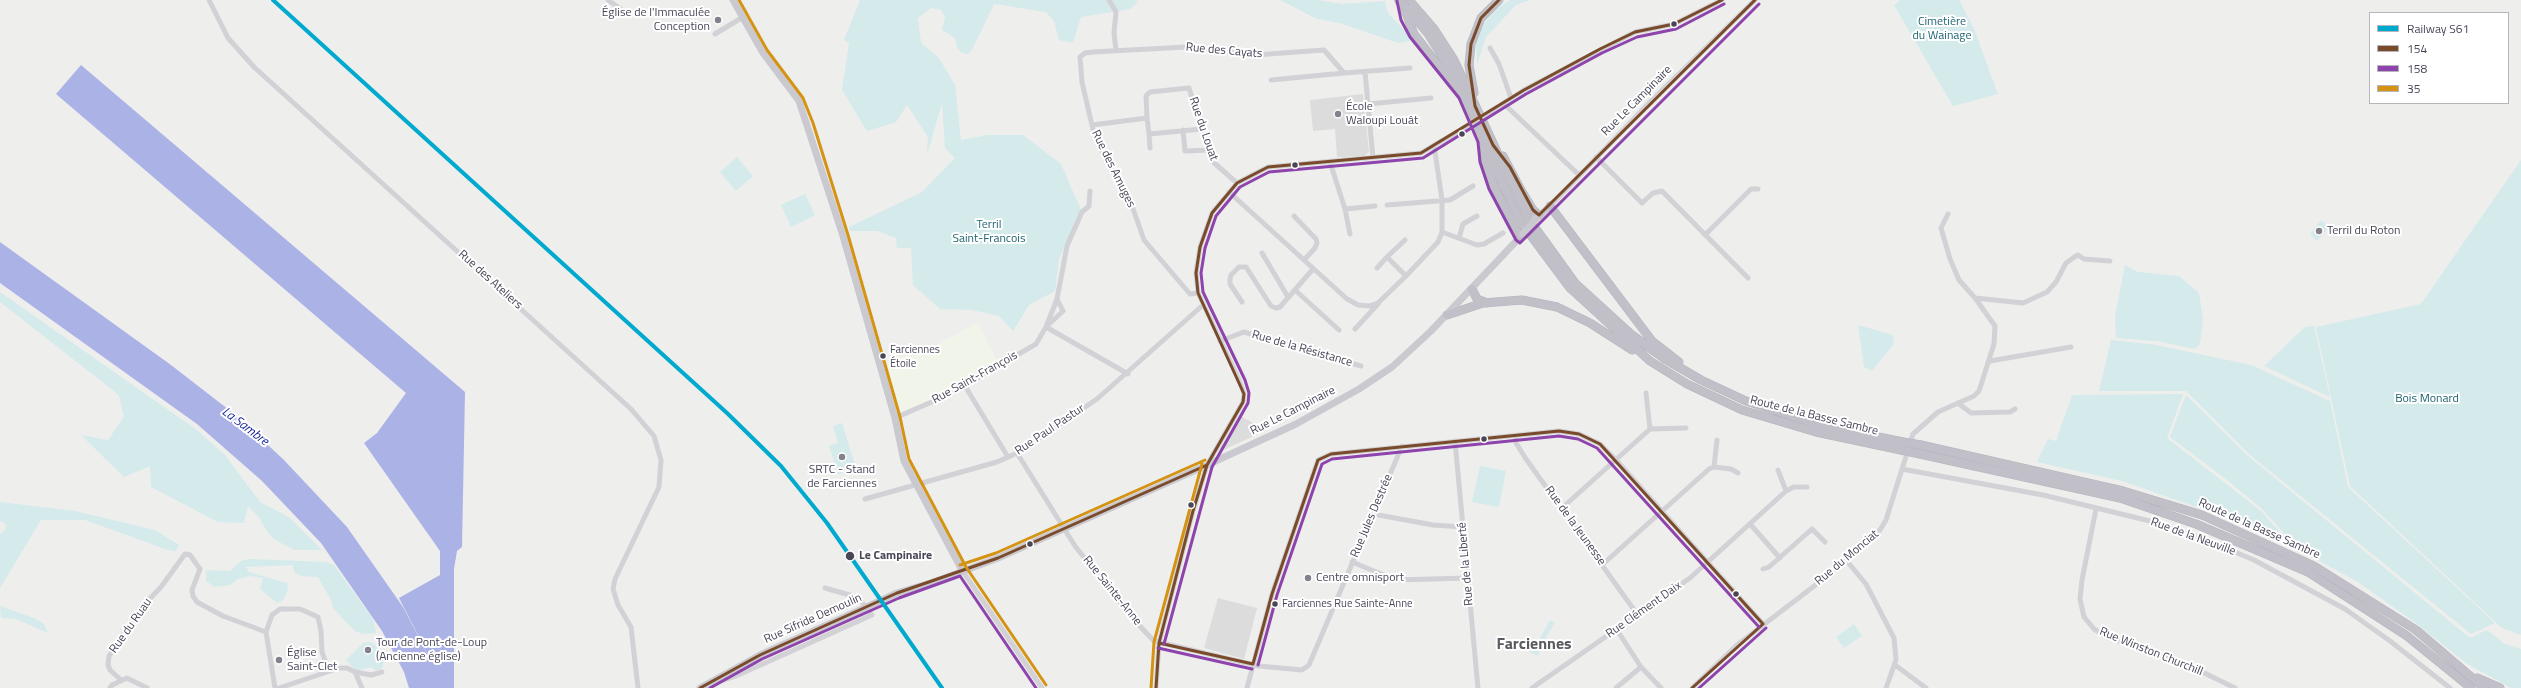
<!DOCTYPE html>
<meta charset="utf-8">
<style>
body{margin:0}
#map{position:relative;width:2521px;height:688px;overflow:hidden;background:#eeeeed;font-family:"Titillium Web",sans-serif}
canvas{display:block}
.legend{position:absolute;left:2369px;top:12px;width:140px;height:92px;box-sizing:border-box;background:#fff;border:1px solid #b6b5bc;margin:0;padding:5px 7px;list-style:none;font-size:12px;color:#494658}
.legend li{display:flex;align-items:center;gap:8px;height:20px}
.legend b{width:20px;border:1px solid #b6b5bc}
</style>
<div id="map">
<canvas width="2521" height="688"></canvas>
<ul class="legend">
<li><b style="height:5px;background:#00a9ce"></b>Railway S61</li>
<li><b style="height:5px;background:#7a4b2a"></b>154</li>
<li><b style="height:5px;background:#8e44ad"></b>158</li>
<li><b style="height:5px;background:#d49312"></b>35</li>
</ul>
</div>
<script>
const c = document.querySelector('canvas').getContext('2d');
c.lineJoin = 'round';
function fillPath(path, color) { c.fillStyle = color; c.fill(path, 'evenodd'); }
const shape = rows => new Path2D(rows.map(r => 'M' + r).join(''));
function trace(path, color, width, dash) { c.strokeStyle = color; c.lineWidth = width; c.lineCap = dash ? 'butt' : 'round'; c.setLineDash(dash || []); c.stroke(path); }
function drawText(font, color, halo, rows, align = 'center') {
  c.font = font + ' "Titillium Web",sans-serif'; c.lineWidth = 4; c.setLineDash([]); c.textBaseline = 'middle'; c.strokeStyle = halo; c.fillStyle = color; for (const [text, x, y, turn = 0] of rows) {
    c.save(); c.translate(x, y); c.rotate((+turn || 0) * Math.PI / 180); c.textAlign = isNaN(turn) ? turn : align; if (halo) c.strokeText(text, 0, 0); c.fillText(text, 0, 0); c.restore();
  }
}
fillPath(shape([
 [978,322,998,362,948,393,904,411,896,411,882,366,920,348,924,352]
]), '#f0f4e9');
fillPath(shape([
 [1363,94,1369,152,1364,156,1337,157,1335,129,1313,131,1310,100],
 [1240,416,1267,430,1221,451,1219,450],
 [1218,598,1257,608,1244,659,1204,648]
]), '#dddcdd');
fillPath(shape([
 [860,0,1136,0,1138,2,1130,9,1081,17,1073,43,1059,40,1054,21,1046,12,994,4,972,50,968,54,962,53,958,49,955,38,942,30,945,17,941,10,931,8,918,18,921,43,939,58,955,85,961,140,988,135,1023,135,1061,164,1081,210,1059,259,1055,291,1029,305,1013,331,999,316,972,310,940,309,913,285,911,248,897,248,896,238,877,231,850,231,849,227,922,192,955,158,945,148,942,103,927,155,928,137,907,105,896,122,867,131,842,90,849,43,844,40],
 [1280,0,1317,0,1342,4,1385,1,1388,13,1406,32,1410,41,1398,43,1340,23,1317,19],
 [1510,0,1530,0,1516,5,1486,37,1477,64,1476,39,1485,22,1497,9],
 [1900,0,1959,0,1974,29,1998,94,1953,106,1894,5],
 [737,157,753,176,736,191,720,172],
 [2521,160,2521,635,2502,628,2350,486,2316,327,2421,304],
 [805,194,815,215,791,227,781,205],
 [2321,220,2329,227,2317,241,2310,234],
 [2125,265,2138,272,2179,276,2199,293,2203,319,2200,344,2195,349,2157,341,2116,338,2115,315],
 [0,292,197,430,225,455,260,502,289,517,322,550,295,550,275,540,268,533,259,517,248,506,244,523,218,522,151,487,150,466,124,477,81,435,108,440,124,417,119,395,0,302],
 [1858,325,1893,335,1894,344,1872,371,1864,367],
 [2314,326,2330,397,2264,366,2305,327],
 [2111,340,2156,345,2251,365,2330,401,2348,487,2495,623,2471,634,2250,455,2186,391,2099,391],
 [2183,394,2167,438,2261,511,2288,541,2234,520,2122,481,2037,462,2048,439,2056,441,2072,395],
 [2186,395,2248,456,2470,638,2487,630,2505,644,2521,649,2521,688,2511,688,2466,663,2413,621,2358,582,2312,557,2291,541,2262,509,2227,480,2170,437],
 [842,423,856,468,838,474,829,446,838,443,833,426],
 [1480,466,1506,471,1499,507,1472,502],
 [0,502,75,511,155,530,179,545,176,551,168,550,85,520,41,520,0,588,0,534,5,530,6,524,0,521],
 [249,559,325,562,334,565,373,619,376,633,363,634,355,631,333,608,331,600,318,577,301,576,295,573,292,565,246,567,249,572,287,583,288,590,283,600,277,603,260,589,263,578,250,576,238,579,230,585,215,587,206,581,206,570,230,571,241,561],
 [0,606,36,619,44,624,48,633,16,619,1,618],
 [1550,620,1555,623,1543,642,1538,656,1528,651,1539,640],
 [1854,624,1862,636,1844,648,1836,637],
 [371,642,379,648,383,656,383,666,380,670,375,670,372,667,356,671,346,660,363,643]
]), '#d4eaeb');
fillPath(shape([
 [81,65,465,392,462,547,457,551,454,569,454,688,409,688,404,672,382,631,321,543,262,481,197,424,0,283,0,242,171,365,233,413,283,459,347,527,403,607,436,670,399,598,440,575,440,551,364,443,377,433,406,393,56,94]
]), '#abb2e6');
const highway = shape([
 [1409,0,1434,29,1454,60,1528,218,1575,283,1632,335,1665,359,1701,380,1746,401,1820,425,1903,442],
 [1403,5,1414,34,1455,87],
 [1407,8,1429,35,1448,65,1520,221,1570,288,1650,361,1687,384,1742,410,1816,432,1901,450],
 [1474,93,1469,65,1471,44,1481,18,1499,0],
 [1484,148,1485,161,1494,187,1520,238],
 [1503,156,1521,190,1533,210,1539,215],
 [1550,206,1652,341,1679,362],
 [1472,289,1477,299,1487,303],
 [1447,315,1483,303,1522,300,1557,307,1590,323,1632,350],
 [1921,445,2123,491,2202,515,2314,566,2416,630,2484,688],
 [1920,454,2120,498,2196,524,2308,572,2407,636,2471,688],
 [2477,678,2500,688]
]);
trace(highway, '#b5b3bc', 9);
trace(shape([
 [209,0,228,38,254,67,631,409,654,436,661,460,659,487,615,579,613,589,618,605,631,627,638,688],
 [608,0,626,13],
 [1109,0,1116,12,1114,33,1116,50],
 [715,34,743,17],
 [1490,48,1499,64,1511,98],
 [1365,72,1373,158],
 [1271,80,1344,73],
 [1368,104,1431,98],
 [1504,104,1579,175],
 [1491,111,1524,90,1635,32,1674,24,1722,0],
 [1147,118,1149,134,1202,129],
 [1092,125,1147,118,1146,96,1150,92,1189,88,1212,161,1237,183],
 [1183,130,1185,151,1209,150],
 [1149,134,1150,148],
 [1596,157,1642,203,1653,193,1662,191,1748,278],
 [1330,162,1345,209,1375,206],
 [1229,192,1347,299,1358,305,1369,306,1378,303,1406,276,1438,242,1442,232,1442,200,1434,145],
 [1387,205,1450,200,1473,186],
 [1550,206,1651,101,1755,0],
 [1345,209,1350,234],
 [1294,216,1316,239,1317,243,1315,248,1304,260],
 [1442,232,1477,245,1484,244,1503,233],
 [1705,235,1751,189,1758,189],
 [1459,238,1463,224,1477,216],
 [1405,240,1387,257,1406,276],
 [1262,253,1288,297],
 [1377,268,1387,257],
 [1295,290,1339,330],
 [1198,293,1190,294,1144,240,1130,200,1107,162,1094,134,1082,82,1080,57,1085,53,1093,52,1186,47,1255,55,1324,50,1344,73,1410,68],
 [1975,298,2023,303,2047,292,2056,282,2066,263,2073,258,2078,255,2084,259,2110,261],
 [1057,299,1067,246,1082,212,1089,206,1090,191],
 [1057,299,1063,311,1046,327,1057,299],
 [1242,302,1230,284,1230,279,1231,275,1239,267,1246,267,1271,306,1276,308,1280,307,1313,269],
 [1355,329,1378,304],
 [1220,341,1244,332,1361,366],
 [1990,361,2071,347],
 [965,386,1008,457],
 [1646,393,1650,429,1686,428],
 [1958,403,1971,413,2010,412,2015,409],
 [895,418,950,394,1036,344,1046,327,1128,374],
 [1516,436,1516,443,1526,459,1637,614],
 [1717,440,1714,467,1731,469,1738,473],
 [1455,441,1478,688],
 [1017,453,1075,546,1135,621,1154,641,1259,666,1302,670,1309,665,1402,446],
 [1902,469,2043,495,2150,521,2206,540,2254,560,2345,609,2390,641,2450,688],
 [1778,470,1786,491,1794,487,1807,487],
 [865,499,997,462,1017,453,1097,399,1203,305],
 [1562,508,1650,429],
 [2096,509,2082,580,2080,599,2084,617,2094,629,2109,638,2186,664,2235,688],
 [1373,514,1433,525,1463,527],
 [1750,524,1780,558],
 [1846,560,1866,584,1894,638,1896,660,1886,688],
 [1352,562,1396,580,1467,578],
 [1603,564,1709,469,1714,467],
 [1763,569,1769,567,1812,529,1825,542],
 [962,570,1042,688],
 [1617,630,1641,667,1661,688],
 [1895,665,1926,688],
 [355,672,371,675,382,672],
 [121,680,110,670,108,665,109,656,140,609,161,587,185,554,190,555,200,569,192,590,193,596,197,602,223,616,266,632],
 [713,683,736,676,872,615,861,601,853,596,825,588],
 [110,688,112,685,127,678,147,688],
 [275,688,266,632,272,615,280,609,300,609,318,617,321,631,322,652,329,671],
 [279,688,339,668,347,668,355,672,362,688],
 [1156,688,1159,643,1193,511,1207,465,1243,402,1244,394,1240,382,1198,293,1196,273,1200,247,1212,213,1237,183,1268,167,1421,153,1469,125],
 [1247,688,1272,594,1318,460,1331,454,1559,431,1579,434,1600,444,1616,460,1763,624],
 [1532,688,1690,578,1786,491],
 [1616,688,1641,667],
 [1692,688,1737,645,1826,577,1880,530,1886,520,1913,434,1938,412,1974,396,1979,391,1994,344,1995,326,1975,298,1959,280,1950,259,1941,228,1948,214]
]), '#d2d1d5', 5);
trace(shape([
 [733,0,763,53,799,101,843,236,895,418,904,461,962,570],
 [1536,219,1550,206],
 [934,582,998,558,1207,465,1296,424,1359,389,1392,367,1431,331,1523,234],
 [700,688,760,655,849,615]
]), '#cbc9d0', 7);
trace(highway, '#c1bfc8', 8);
const highwayBridge = shape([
 [1398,0,1407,8],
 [1903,442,1921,445],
 [1901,450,1920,454]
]);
trace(highwayBridge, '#b5b3bc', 9, []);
trace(shape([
 [1469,125,1491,111]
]), '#d2d1d5', 5);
trace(shape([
 [1523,234,1536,219],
 [849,615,897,593,934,582]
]), '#cbc9d0', 7);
trace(highwayBridge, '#c1bfc8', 8);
trace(shape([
 [1499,0,1481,18,1471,44,1469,65,1475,106,1493,145,1510,167,1533,210,1539,215,1755,0],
 [1159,643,1253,664],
 [1253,664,1272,594,1318,460,1331,454,1559,431,1579,434,1600,444,1763,624],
 [700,688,760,655,897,593,998,558,1207,465],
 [1156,688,1159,643,1193,511,1207,465,1243,402,1244,394,1198,293,1196,273,1200,247,1212,213,1237,183,1268,167,1421,153,1524,90,1600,49,1635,32,1674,24,1722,0],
 [1692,688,1763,624]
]), '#7a4b2a', 3);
trace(shape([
 [1397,1,1401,20,1410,37,1459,98,1478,142,1480,162,1489,189,1516,240,1520,243,1759,4],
 [1164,644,1212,467,1248,403,1249,393,1245,380,1203,292,1201,273,1205,248,1216,216,1240,187,1269,172,1423,158,1526,94,1602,53,1637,37,1676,29,1724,4],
 [1158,648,1252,669],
 [1258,665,1277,595,1322,464,1332,459,1559,436,1578,439,1597,448,1759,627],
 [710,688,762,659,899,598,960,576,1036,688],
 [1699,688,1766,628]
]), '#8e44ad', 3);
trace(shape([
 [739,0,767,50,803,98,813,123,848,235,900,417,909,459,966,567,1046,685],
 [960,565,996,553,1205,460],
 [1151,688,1154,642,1202,464]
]), '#d49312', 3);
trace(shape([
 [273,0,727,413,781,466,827,523,942,688]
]), '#00a9ce', 4);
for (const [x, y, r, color] of [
 [718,20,4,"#83818c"],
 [1674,24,3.5,"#494658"],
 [1338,114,4,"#83818c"],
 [1462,134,3.5,"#494658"],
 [1295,165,3.5,"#494658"],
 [2319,231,4,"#83818c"],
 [883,356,3.5,"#494658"],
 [1484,439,3.5,"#494658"],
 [842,457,4,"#83818c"],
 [1191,505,3.5,"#494658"],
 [1030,544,3.5,"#494658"],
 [850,556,5,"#494658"],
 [1308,578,4,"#83818c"],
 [1736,594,3.5,"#494658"],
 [1275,604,3.5,"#494658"],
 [368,650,4,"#83818c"],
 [279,660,4,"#83818c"]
]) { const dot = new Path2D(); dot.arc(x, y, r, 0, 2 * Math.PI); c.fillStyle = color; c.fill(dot); trace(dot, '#fff', 1.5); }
drawText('11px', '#494658', '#fff', [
 ["Farciennes",890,350],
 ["Étoile",890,364],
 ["Farciennes Rue Sainte-Anne",1282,604]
], 'left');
drawText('12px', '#494658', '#fff', [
 ["Église de l'Immaculée",710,13,"right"],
 ["Conception",710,27,"right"],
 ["École",1346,107],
 ["Waloupi Louât",1346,121],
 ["Terril du Roton",2327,231],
 ["SRTC - Stand",842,470,"center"],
 ["de Farciennes",842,484,"center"],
 ["Centre omnisport",1316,578],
 ["Tour de Pont-de-Loup",376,643],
 ["(Ancienne église)",376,657],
 ["Église",287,653],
 ["Saint-Clet",287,667]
], 'left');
drawText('12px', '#1e6472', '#fff', [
 ["Cimetière",1942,22],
 ["du Wainage",1942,36],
 ["Terril",989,225],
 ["Saint-Francois",989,239],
 ["Bois Monard",2427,399]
]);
drawText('12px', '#494658', '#fff', [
 ["Rue des Cayats",1224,51,5],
 ["Rue Le Campinaire",1637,101,-45],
 ["Rue du Louat",1203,129,71],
 ["Rue des Amuges",1113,169,64],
 ["Rue des Ateliers",490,280,42],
 ["Rue de la Résistance",1302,349,16],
 ["Rue Saint-François",975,378,-29],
 ["Rue Le Campinaire",1293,411,-27],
 ["Route de la Basse Sambre",1814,416,14],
 ["Rue Paul Pastur",1050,430,-34],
 ["Rue Jules Destrée",1372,516,-67],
 ["Rue de la Jeunesse",1575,526,54],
 ["Route de la Basse Sambre",2259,529,24],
 ["Rue de la Neuville",2193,537,20],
 ["Rue du Monciat",1847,558,-40],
 ["Rue de la Liberté",1466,564,-95],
 ["Rue Sainte-Anne",1112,591,51],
 ["Rue Clément Daix",1644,610,-35],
 ["Rue Sifride Demoulin",813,619,-24],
 ["Rue du Ruau",131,626,-55],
 ["Rue Winston Churchill",2151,652,22]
]);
drawText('bold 12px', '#494658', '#fff', [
 ["Le Campinaire",859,556]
], 'left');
drawText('italic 13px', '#182899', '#fff', [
 ["La Sambre",245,427,37]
]);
drawText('bold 16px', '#5b5a61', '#fff', [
 ["Farciennes",1534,645]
]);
</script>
